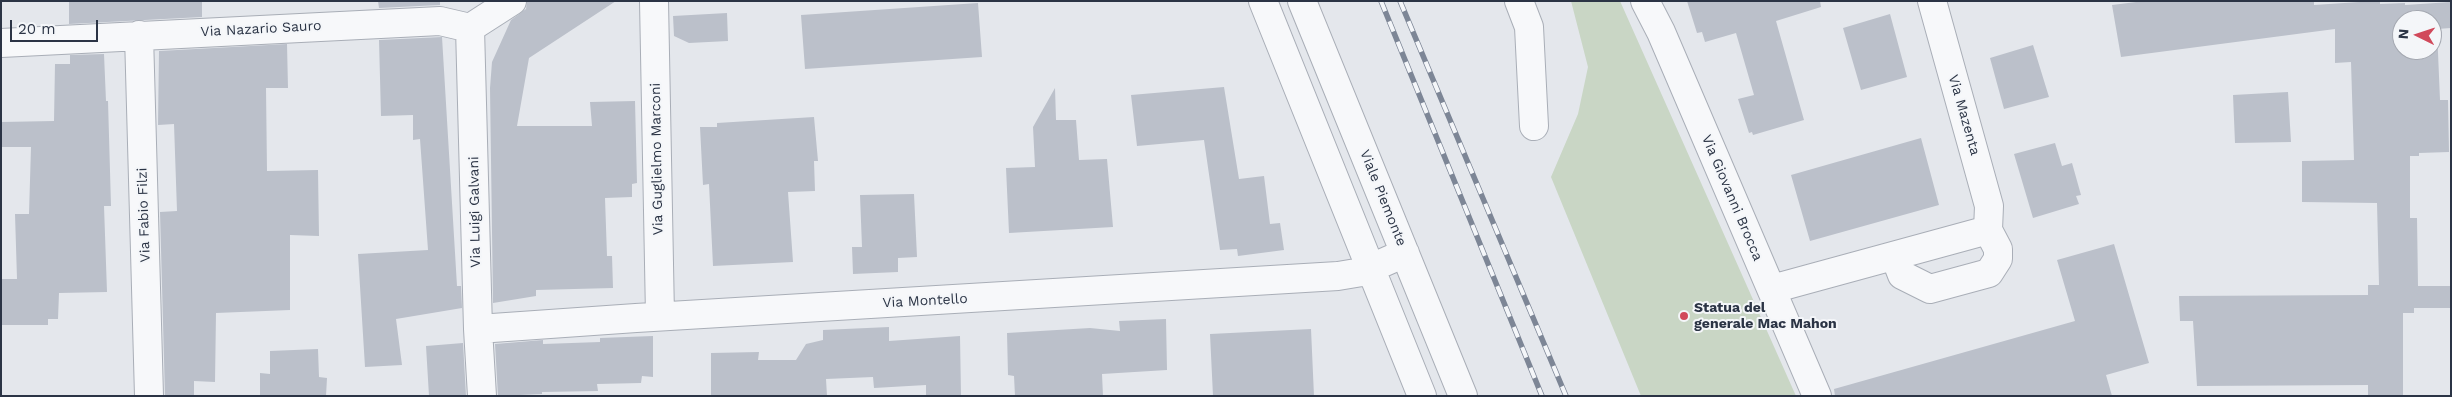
<!DOCTYPE html>
<style>
body{margin:0}
#map{position:relative;width:2452px;height:397px;overflow:hidden;background:#e4e7ec;font-family:"Work Sans",sans-serif}
canvas{display:block}
.frame{position:absolute;inset:0;border:2px solid #2b3445;pointer-events:none}
.north{position:absolute;left:2392px;top:10px;width:50px;height:50px;box-sizing:border-box;background:#f4f6f9;border:1px solid #a4a8b1;border-radius:50%;rotate:274deg;font-size:14px;font-weight:700;line-height:20px;text-align:center;color:#2b3445}
.north::after{content:'';display:block;margin:auto;width:18px;height:22px;background:#d1495b;clip-path:polygon(50% 0,100% 100%,50% 72%,0 100%)}
.scale{position:absolute;left:10px;top:20px;width:88px;height:22px;box-sizing:border-box;border:2px solid #2b3445;border-top:0;padding-left:6px;font-size:15px;line-height:18px;white-space:nowrap;color:#2b3445;-webkit-text-stroke:4px #f4f6f9;paint-order:stroke}
</style>
<div id="map">
<canvas width="2452" height="397"></canvas>
<div class="frame"></div>
<div class="north">N</div>
<div class="scale">20 m</div>
</div>
<script>
const c = document.querySelector('canvas').getContext('2d');
c.lineJoin = 'round';
function fillPath(path, color) { c.fillStyle = color; c.fill(path, 'evenodd'); }
const shape = rows => new Path2D(rows.map(r => 'M' + r).join(''));
function trace(path, color, width, dash) { c.strokeStyle = color; c.lineWidth = width; c.lineCap = dash ? 'butt' : 'round'; c.setLineDash(dash || []); c.stroke(path); }
function drawText(font, color, halo, rows, align = 'center') {
  c.font = font + ' "Work Sans",sans-serif'; c.lineWidth = 4; c.setLineDash([]); c.textBaseline = 'middle'; c.strokeStyle = halo; c.fillStyle = color; for (const [text, x, y, turn = 0] of rows) {
    c.save(); c.translate(x, y); c.rotate((+turn || 0) * Math.PI / 180); c.textAlign = isNaN(turn) ? turn : align; if (halo) c.strokeText(text, 0, 0); c.fillText(text, 0, 0); c.restore();
  }
}
fillPath(shape([
 [1571,1,1620,1,1796,396,1641,396,1551,177,1578,114,1588,67]
]), '#c9d6c5');
fillPath(shape([
 [69,1,202,1,202,17,69,24],
 [378,1,440,1,440,5,379,8],
 [527,1,616,1,529,58,517,126,592,126,590,102,635,101,637,183,632,184,632,197,605,198,607,256,612,256,613,288,536,290,536,296,493,303,490,88,492,62,511,20,526,9],
 [1687,1,1820,1,1821,7,1776,21,1804,120,1753,135,1752,132,1749,133,1738,99,1754,95,1736,33,1705,42,1702,32,1697,33],
 [2144,1,2314,1,2314,5,2374,1,2380,1,2380,4,2405,3,2405,5,2451,2,2451,28,2437,29,2440,100,2448,100,2449,152,2419,153,2419,156,2410,156,2410,218,2417,218,2418,286,2451,286,2451,308,2414,308,2414,313,2403,313,2403,396,2368,396,2368,385,2197,386,2193,321,2180,321,2179,296,2368,295,2368,285,2379,285,2377,203,2302,202,2302,161,2354,160,2351,62,2335,63,2335,29,2121,57,2112,5],
 [2402,20,2432,20,2432,50,2402,50],
 [978,3,982,57,805,69,801,15],
 [727,13,728,41,689,43,674,36,673,16],
 [1890,14,1907,77,1861,90,1843,28],
 [442,37,457,286,461,286,462,308,396,319,402,365,365,367,358,254,428,250,420,139,413,140,413,115,381,116,379,40],
 [287,44,288,88,266,88,267,171,318,170,319,236,290,235,290,310,216,313,215,382,194,381,194,396,165,396,160,212,177,211,174,124,158,125,159,51],
 [2033,45,2049,97,2004,109,1990,58],
 [104,54,106,101,108,101,111,206,104,206,107,292,59,293,58,319,48,319,48,325,1,325,1,279,17,279,15,214,29,214,31,147,1,147,1,122,54,121,55,64,70,64,70,55],
 [1224,87,1239,179,1264,176,1270,224,1280,223,1284,250,1238,256,1237,249,1220,250,1204,140,1137,146,1131,95],
 [1055,88,1056,120,1076,120,1079,160,1107,159,1113,227,1009,233,1006,168,1035,167,1033,127],
 [2288,92,2291,142,2235,143,2233,95],
 [814,117,818,161,814,161,815,191,788,192,793,262,713,266,709,184,703,185,700,127,717,127,717,123],
 [1921,138,1939,205,1810,241,1791,175],
 [2055,143,2062,166,2072,163,2081,195,2076,196,2079,204,2033,218,2014,154],
 [914,194,917,257,898,258,898,272,853,274,852,247,862,247,860,195],
 [2114,244,2149,363,2106,375,2112,396,1835,396,1834,389,2075,321,2057,260],
 [1166,319,1167,370,1102,374,1103,396,1015,396,1014,376,1008,375,1007,333,1090,328,1120,331,1119,321],
 [889,327,889,341,960,336,961,396,926,396,926,385,874,388,873,377,826,379,827,396,711,396,711,353,759,352,758,360,796,360,806,344,823,340,823,330],
 [1311,329,1314,396,1213,396,1210,334],
 [653,336,653,377,642,376,641,383,597,384,598,391,542,392,542,394,498,396,495,344,543,340,543,344,600,342,600,338],
 [463,343,466,396,429,396,426,346],
 [318,349,319,377,327,378,326,396,260,396,260,373,270,374,270,351]
]), '#bbc0ca');
const minor = shape([
 [654,1,660,316],
 [1263,1,1422,396],
 [1302,1,1463,396],
 [1519,1,1529,27,1534,126],
 [1645,1,1661,32,1817,396],
 [470,28,478,329,482,396],
 [139,35,149,396],
 [1,43,440,21,470,28,512,1],
 [1895,257,1902,275,1930,289,1989,273,1998,259,1998,249,1988,230,1989,206,1932,1],
 [1772,289,1988,230],
 [478,329,636,318,1338,276,1362,272,1405,253]
]);
trace(minor, '#a9aeb7', 30);
trace(minor, '#f7f8fa', 28);
const rail = shape([
 [1381,1,1542,396],
 [1400,1,1566,396]
]);
trace(rail, '#7d8696', 5.5);
trace(rail, '#f4f6f9', 4, [11]);
for (const [x, y, r, color] of [
 [1684,316,5,"#d1495b"]
]) { const dot = new Path2D(); dot.arc(x, y, r, 0, 2 * Math.PI); c.fillStyle = color; c.fill(dot); trace(dot, '#f4f6f9', 2); }
drawText('14px', '#2b3445', '#f4f6f9', [
 ["Via Nazario Sauro",261,29,-3],
 ["Via Mazenta",1964,115,74],
 ["Via Guglielmo Marconi",657,159,-91],
 ["Viale Piemonte",1383,198,68],
 ["Via Giovanni Brocca",1732,198,67],
 ["Via Luigi Galvani",475,212,-91],
 ["Via Fabio Filzi",144,215,-92],
 ["Via Montello",925,301,-3]
]);
drawText('bold 14px', '#2b3445', '#f4f6f9', [
 ["Statua del",1694,308],
 ["generale Mac Mahon",1694,324]
], 'left');
</script>
